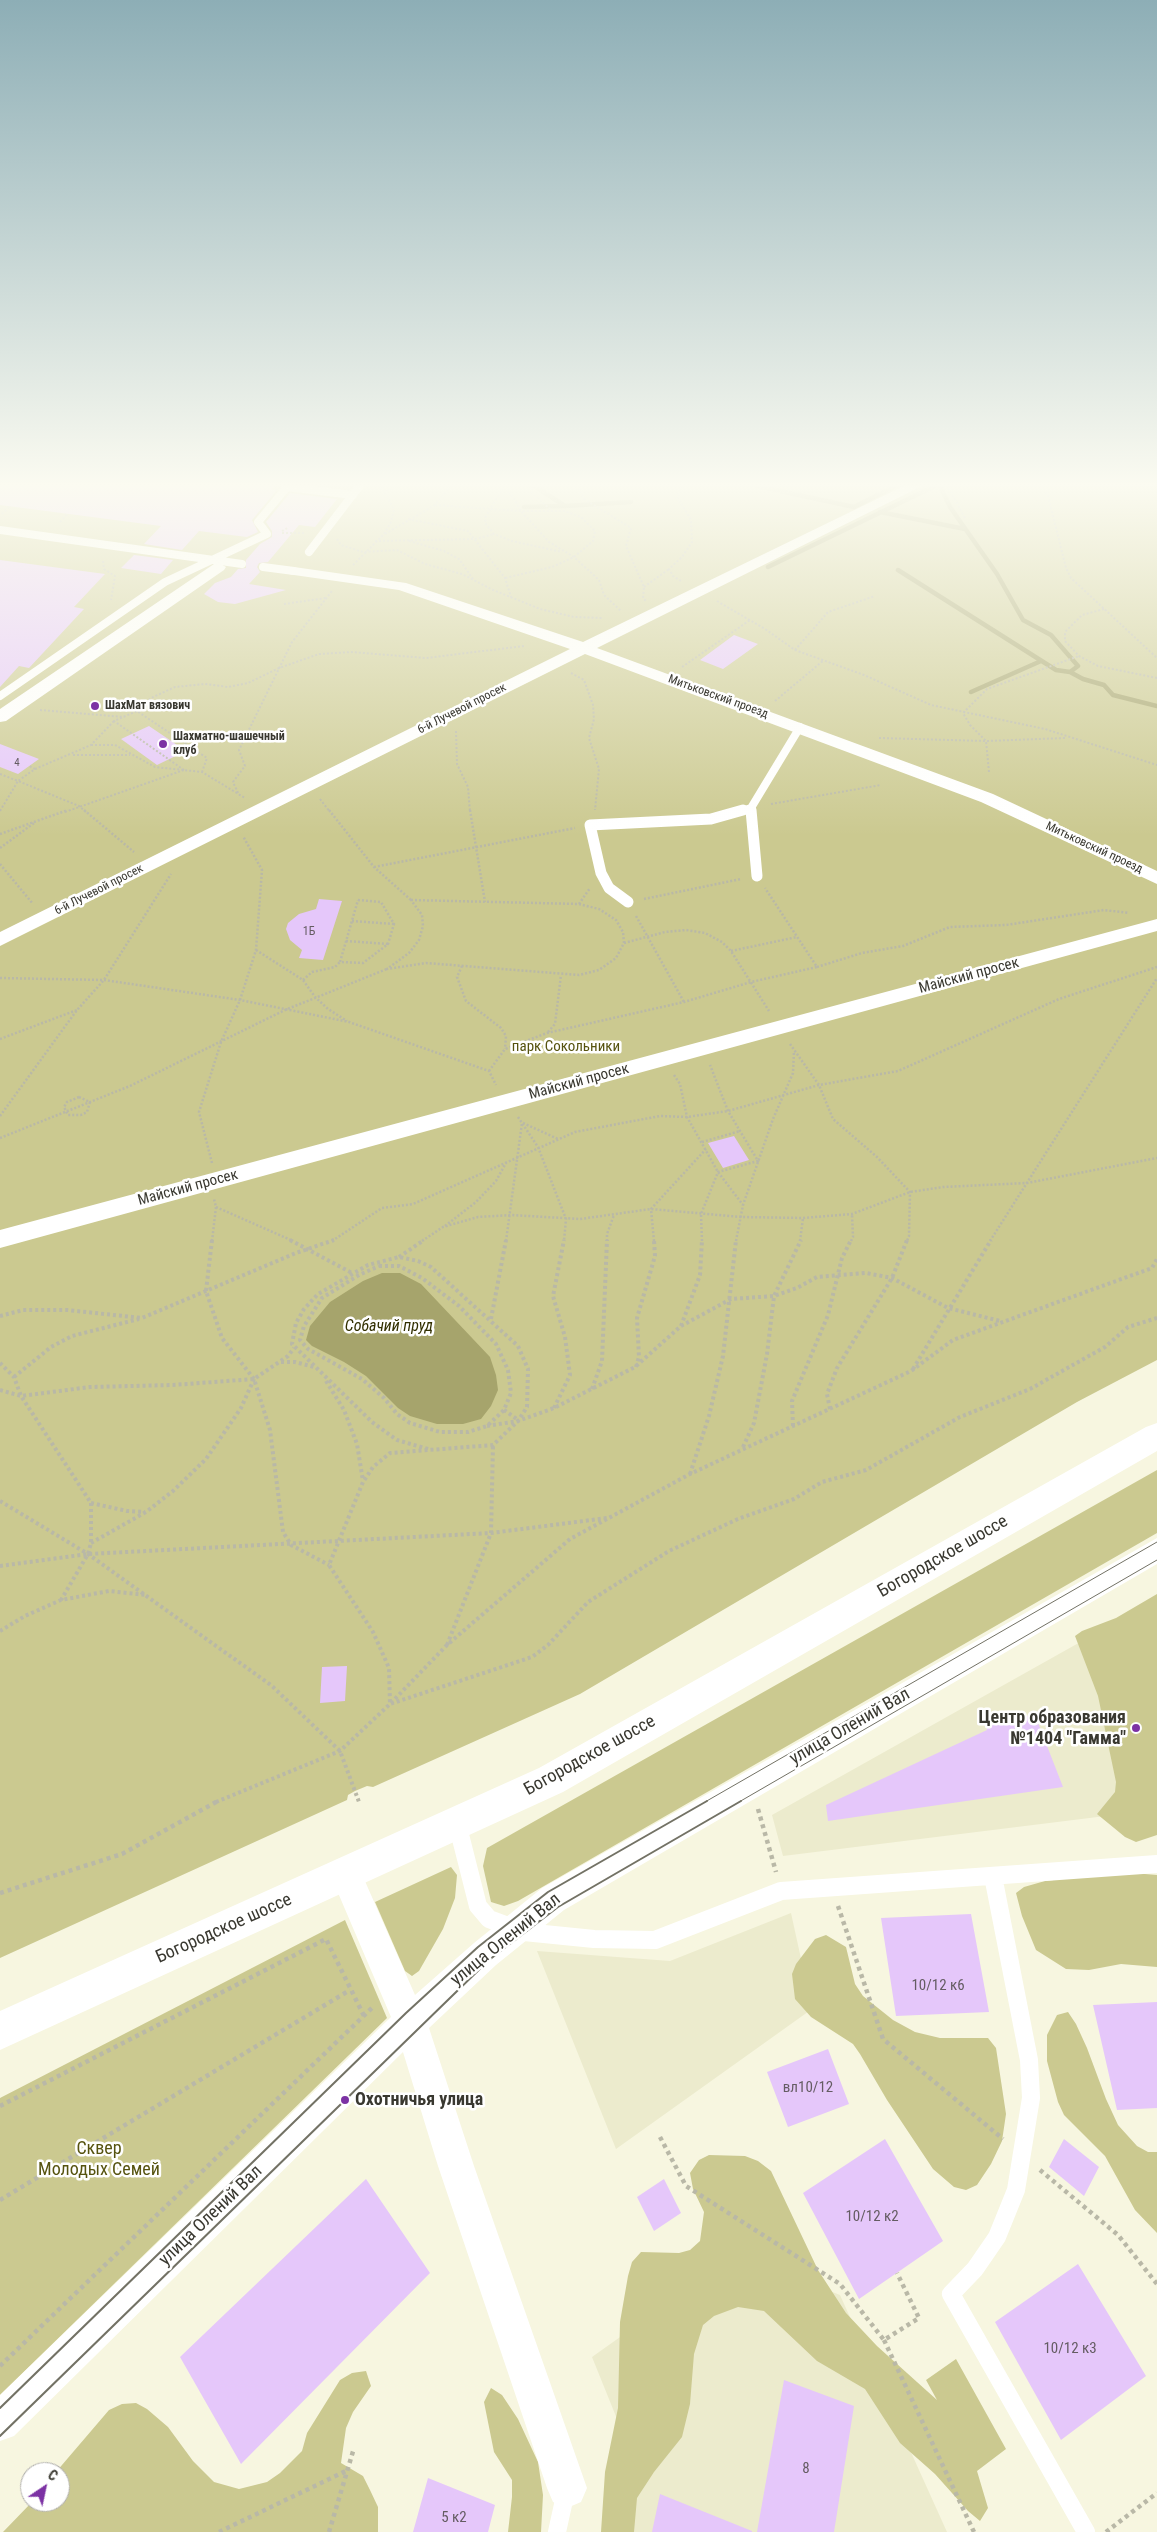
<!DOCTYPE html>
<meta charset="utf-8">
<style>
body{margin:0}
#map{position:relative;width:1157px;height:2532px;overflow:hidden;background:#f7f6e0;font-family:"Roboto Condensed",sans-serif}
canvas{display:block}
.north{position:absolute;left:20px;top:2462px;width:50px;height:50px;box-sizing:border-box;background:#fff;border:1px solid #b0afac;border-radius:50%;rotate:34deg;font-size:14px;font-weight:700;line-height:20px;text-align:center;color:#393830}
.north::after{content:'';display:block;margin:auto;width:18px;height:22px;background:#7c32a4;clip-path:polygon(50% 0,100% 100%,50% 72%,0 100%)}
</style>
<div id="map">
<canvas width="1157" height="2532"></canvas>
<div class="north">С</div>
</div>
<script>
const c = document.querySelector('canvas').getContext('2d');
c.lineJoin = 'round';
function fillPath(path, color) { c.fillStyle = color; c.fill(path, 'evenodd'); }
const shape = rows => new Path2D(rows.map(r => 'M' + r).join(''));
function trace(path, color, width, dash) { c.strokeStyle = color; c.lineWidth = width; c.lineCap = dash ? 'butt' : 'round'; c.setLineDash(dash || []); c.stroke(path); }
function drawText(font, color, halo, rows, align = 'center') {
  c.font = font + ' "Roboto Condensed",sans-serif'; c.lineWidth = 5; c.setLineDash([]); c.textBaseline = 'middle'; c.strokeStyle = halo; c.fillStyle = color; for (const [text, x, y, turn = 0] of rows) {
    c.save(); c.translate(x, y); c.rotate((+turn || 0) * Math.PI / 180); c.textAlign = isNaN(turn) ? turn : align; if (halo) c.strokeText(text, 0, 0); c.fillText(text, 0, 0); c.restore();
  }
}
fillPath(shape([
 [1157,1599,1154,1810,783,1856,772,1815],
 [791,1913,812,2009,616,2149,537,1951,670,1961],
 [737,2254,840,2295,947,2532,619,2532,634,2461,592,2357]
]), '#ecebcd');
fillPath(shape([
 [0,481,1157,481,1157,1360,1077,1402,580,1694,373,1787,367,1786,355,1791,348,1795,347,1800,0,1958],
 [1157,1470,1157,1533,518,1901,504,1906,491,1902,483,1866,487,1848],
 [1157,1594,1157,1835,1136,1842,1125,1837,1097,1814,1115,1792,1116,1782,1098,1696,1075,1636,1082,1631,1116,1618],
 [451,1867,457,1875,455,1898,443,1929,419,1971,412,1976,405,1971,375,1902],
 [1121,1872,1157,1875,1157,1967,1121,1964,1089,1970,1066,1969,1036,1950,1022,1916,1016,1893,1024,1887,1045,1881],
 [345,1920,387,2018,0,2395,0,2098],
 [826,1935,846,1947,855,1984,863,1996,893,2020,915,2032,940,2038,988,2038,996,2048,1006,2114,1002,2141,991,2164,977,2185,966,2190,954,2187,933,2169,887,2100,860,2054,853,2044,811,2017,795,1999,792,1974,796,1964,815,1939],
 [1068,2012,1076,2024,1087,2048,1106,2099,1118,2125,1137,2146,1148,2152,1157,2152,1157,2233,1135,2210,1105,2156,1064,2115,1058,2102,1047,2061,1047,2035,1057,2015],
 [709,2155,745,2156,758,2161,771,2171,818,2270,846,2313,877,2346,937,2400,926,2380,956,2359,1006,2449,977,2471,988,2508,980,2521,968,2511,935,2474,900,2443,865,2389,817,2361,764,2311,738,2307,714,2316,703,2325,694,2354,690,2404,682,2437,654,2472,637,2498,634,2532,601,2532,605,2472,618,2408,620,2322,628,2276,632,2262,641,2252,679,2253,690,2250,700,2241,704,2212,693,2189,690,2173,699,2160],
 [366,2371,371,2386,353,2412,346,2428,341,2463,363,2476,370,2490,378,2507,378,2532,3,2532,32,2502,60,2502,60,2472,56,2472,109,2410,122,2404,136,2403,147,2409,168,2427,193,2461,214,2482,239,2489,267,2482,280,2473,302,2451,307,2433,340,2380,352,2373],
 [491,2388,502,2395,518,2419,538,2462,543,2495,541,2532,508,2532,512,2497,512,2480,494,2452,484,2402]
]), '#cbc990');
fillPath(shape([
 [382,1273,400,1273,421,1284,490,1357,496,1375,498,1390,491,1406,481,1419,463,1424,437,1424,410,1416,398,1408,366,1376,344,1362,312,1346,306,1340,310,1326,330,1302,363,1281]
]), '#a6a46c');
trace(shape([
 [517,481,536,487,565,506,631,502],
 [757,486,854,507,905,481],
 [524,507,564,506],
 [880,512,965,529],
 [768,567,939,484,950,507,997,574,1023,620,1051,635,1078,666,1070,672,1083,679,1104,685,1113,695,1157,706],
 [898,570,1056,670,1070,672],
 [971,692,1041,661]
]), '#a6a46c', 4.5);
fillPath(shape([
 [0,481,278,481,271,489,277,490,252,520,258,532,247,537,199,531,182,550,144,544,161,526,0,505],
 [290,493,337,499,315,527,299,525,268,562,259,563,257,567,260,572,249,584,286,590,235,604,218,602,204,594,215,583,231,577,238,569,246,568,246,560,260,544,272,537,272,531,266,522],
 [134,555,173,560,161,574,121,568],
 [0,560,105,574,74,607,84,609,29,668,19,666,0,687],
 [734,635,758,644,723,669,700,660],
 [149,726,186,751,157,765,121,739],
 [0,744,39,759,18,774,0,767],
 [319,899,342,901,323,960,299,958,302,950,290,940,286,929,288,923,299,914,316,909],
 [734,1136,749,1160,723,1168,708,1143],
 [347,1666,345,1701,320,1703,322,1667],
 [1035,1715,1063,1787,828,1821,826,1805,987,1730,986,1722],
 [971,1914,989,2012,896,2016,881,1918],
 [1157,2002,1157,2108,1117,2110,1093,2005],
 [828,2049,849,2104,788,2127,767,2072],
 [885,2139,943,2241,859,2299,803,2193],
 [1064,2139,1099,2167,1084,2196,1049,2167],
 [366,2179,430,2273,241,2464,180,2357],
 [664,2179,681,2213,654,2231,637,2197],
 [1078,2264,1146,2376,1061,2440,995,2322],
 [784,2380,854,2406,834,2532,757,2532],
 [428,2478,495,2505,488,2532,413,2532],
 [660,2494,752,2531,752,2532,652,2532]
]), '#e5c7fa');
trace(shape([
 [503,481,521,511,549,542,574,557,599,580,604,595,621,611],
 [532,481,534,485,531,492,551,510],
 [555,481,579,489,584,499,631,528,626,546,644,587,643,598,646,601],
 [945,481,966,520],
 [1035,481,1044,488,1048,496,1066,568,1071,578,1157,658],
 [379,483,384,492,413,481],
 [505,485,486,516,485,523,494,534,512,541,562,552],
 [435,505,521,511,565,511,581,517,595,531,593,541,574,557,552,567,505,578],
 [2,514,10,506],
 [408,519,468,531,505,578,511,597],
 [60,522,68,513],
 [282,531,289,527],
 [282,533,304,533],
 [385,534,435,505,454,481],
 [337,539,341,545,363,552,397,550,425,564,462,574,493,590,540,609,574,617,603,618],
 [375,541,475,539,494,534],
 [409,541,444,551,459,559,473,579],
 [103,561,104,569,115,576,111,600],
 [353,565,384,534,391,522,394,509,384,492],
 [681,581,673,576,669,569,682,557,692,542,691,520,677,497,684,481],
 [644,587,669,569],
 [717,601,765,629,795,650,864,675,931,705,1045,729,1157,765],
 [284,604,326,598],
 [1104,609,1082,615,1065,632,1065,641,1079,656,1098,666,1157,678],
 [795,650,828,612,875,596],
 [682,667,750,620],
 [571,673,584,680,593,705,594,719,589,738,599,769,595,810],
 [775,701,824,660],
 [40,710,124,717],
 [137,711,151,698,175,687,205,684,228,687,248,683,279,668,319,654,351,652,426,658,524,646],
 [456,731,457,764,468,787,470,812],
 [879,738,986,741,1065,738],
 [91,745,115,745,155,767,202,772,245,798],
 [73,755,130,755],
 [35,769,91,745,114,721],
 [184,770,114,721,137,711,207,758,202,772],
 [989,772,986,741,970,725,963,713,987,689,1079,656],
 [0,774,18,781,35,769,29,766],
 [238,793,233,782,245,766,239,750,292,642,332,591],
 [320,799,330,812],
 [771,804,881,785],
 [0,811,18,781,79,806,86,812],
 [65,812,184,770]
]), '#b9b8a7', 2, [2, 2]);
trace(shape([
 [84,810,134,852],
 [329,810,374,867,411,900],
 [470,810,485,902],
 [0,834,68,810],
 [0,848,34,823],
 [0,864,33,904],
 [374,867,575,828],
 [644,899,741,879],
 [358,900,381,902,394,924,388,944,363,963,340,962,358,900],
 [411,900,579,904,599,909,616,920,623,932,624,943,616,958,599,970,579,975,426,963,387,969,409,953,419,940,423,926,422,915,411,900],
 [579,904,590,888],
 [636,916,684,1002],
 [352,921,394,924],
 [346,941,388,944],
 [624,943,665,932,686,930,705,933,722,942,731,951,769,1011],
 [256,950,303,980,315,997,328,1009,347,1021],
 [731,951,797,937],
 [462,966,457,977,466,1001,501,1028,506,1036,505,1049],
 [817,967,862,953,903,946,950,927,1006,925,1104,910,1129,913],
 [0,978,104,980,240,1000,349,1022,489,1071,496,1085],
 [303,980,312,972,335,967,340,962],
 [548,1032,555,1024,561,975],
 [0,1039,77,1010],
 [790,1044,819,1085,833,1119,877,1157,910,1192,909,1236,907,1241],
 [489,1071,505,1049,547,1033,684,1002,751,982,817,967,765,888],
 [674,1075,680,1084,687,1117,718,1172,743,1205],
 [79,1097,90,1102,87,1112,81,1115,68,1115,64,1107,67,1102,79,1097],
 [0,1116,77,1010,104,980,171,874],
 [518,1117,538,1147,566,1219,564,1241],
 [523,1123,558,1139],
 [0,1138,130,1086,285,1010,387,969],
 [702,1142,740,1131],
 [212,1163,199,1112,221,1042,240,1000,256,950,262,870,243,836],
 [216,1207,293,1241],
 [445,1226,476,1202,496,1181,506,1163],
 [212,1241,216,1207,214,1199],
 [332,1241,382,1208,413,1204,575,1132,660,1116,687,1117,728,1111,819,1085,898,1071,1059,999,1157,967],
 [422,1241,443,1227,478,1217,511,1215,580,1219,651,1209,741,1217,803,1218,852,1214,910,1192,943,1187,1027,1183,1157,1158],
 [506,1241,522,1123],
 [607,1241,607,1234,614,1215],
 [654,1241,651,1209,706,1149],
 [702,1241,701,1214,718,1172,758,1161,728,1111,710,1065],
 [736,1241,743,1205,773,1119,793,1073,794,1051],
 [800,1241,803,1218],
 [851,1241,853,1237,852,1214],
 [990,1241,1157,978]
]), '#b9b8a7', 2.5, [2, 2]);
trace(shape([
 [212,1240,206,1291,222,1338,254,1379,270,1430,283,1532,291,1545,329,1565],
 [290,1240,352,1273],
 [399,1257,424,1240],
 [379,1266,399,1266,422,1278,459,1306,496,1344,508,1370,511,1393,504,1410,487,1426,468,1432,440,1432,410,1423,397,1414,384,1398,362,1379,308,1349,300,1340,304,1326,322,1298,359,1275,379,1266],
 [0,1316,23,1310,67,1310,142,1318,296,1253,334,1240],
 [491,1319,506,1240],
 [681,1326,700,1275,702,1240],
 [281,1362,295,1362,314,1367],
 [0,1363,14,1377,21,1396,91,1503,91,1543,88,1554,61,1600],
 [636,1367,639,1357,637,1318,655,1256,654,1240],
 [913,1369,991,1240],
 [14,1377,51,1347,72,1336,139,1319],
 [326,1381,344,1410,357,1444,363,1481],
 [592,1389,602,1361,607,1240],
 [0,1390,21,1396,90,1387,173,1385,254,1379,288,1356,294,1348],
 [554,1408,570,1375,565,1337,553,1296,564,1240],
 [830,1409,827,1394,837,1368,892,1278,907,1240],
 [504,1410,518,1420],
 [487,1426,518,1421,554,1408,635,1367,681,1326,731,1299,774,1296,797,1288,817,1277,866,1273,892,1278,948,1308,1000,1321],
 [793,1426,792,1401,828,1315,842,1258,851,1240],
 [743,1447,754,1423,767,1354,774,1296,801,1240],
 [428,1449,397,1440,372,1422,292,1344,296,1323,304,1309,318,1294,368,1265,399,1257,418,1261,431,1267,518,1346,528,1369,527,1407,518,1421,493,1445,390,1453,373,1467,363,1482,329,1565,373,1632,389,1668,390,1704,532,1657,548,1645,588,1602,669,1551,738,1519,794,1499,822,1482,866,1470,960,1417,1030,1389,1105,1347,1128,1327,1157,1318],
 [690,1474,709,1416,723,1356,736,1240],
 [0,1501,88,1554,272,1686,340,1751,359,1802],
 [91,1503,127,1511,145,1512],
 [91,1543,146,1512,173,1491,206,1459,241,1408,254,1379],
 [0,1566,88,1554,491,1533,607,1518],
 [0,1631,25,1616,61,1600,109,1591,146,1595],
 [447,1645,491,1533,493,1445],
 [216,1802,340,1751,390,1704,447,1645,570,1539,690,1474,911,1371,953,1340,1152,1268,1157,1259]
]), '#b9b8a7', 4, [3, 3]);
trace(shape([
 [758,1809,776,1872],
 [0,1893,122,1854,218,1801],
 [838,1906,883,2039,1003,2139],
 [0,2106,326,1939,364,2016],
 [660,2137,686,2186,840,2284,884,2340,919,2318,897,2273],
 [1040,2170,1118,2235,1157,2284],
 [0,2200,350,1990],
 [884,2340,974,2532],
 [0,2366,374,2006],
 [219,2532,348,2470],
 [329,2532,354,2448],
 [1106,2532,1157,2493]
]), '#b9b8a7', 4.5, [4, 4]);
trace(shape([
 [0,530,242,564],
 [309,552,361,484,349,481],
 [263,567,294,571],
 [0,696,165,582,267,534,258,522,287,487,353,495],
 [738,812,751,808],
 [751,812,751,808,800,727]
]), '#fff', 8);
trace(shape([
 [751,810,757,876],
 [628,902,609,888,601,873,590,825,711,819,743,810]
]), '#fff', 11);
trace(shape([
 [457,1823,478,1906,489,1919,524,1932,594,1939,655,1940,781,1891,1157,1864],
 [993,1876,1029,2060,1031,2098,1016,2190,997,2237,975,2269,951,2294,1086,2532],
 [557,2532,566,2491]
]), '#fff', 18);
fillPath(shape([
 [914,481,932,481,597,648,993,794,1157,871,1157,884,981,802,585,654,0,946,0,932,570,649,399,590,294,575,289,574,287,571,289,568,294,567,406,583,583,642,914,481],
 [219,563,226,567,224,570,6,721,0,722,0,709,214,564,219,563],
 [1157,919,1157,931,0,1248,0,1230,1157,919],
 [1157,1538,1157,1564,564,1910,496,1965,429,2028,474,2166,587,2488,581,2502,567,2508,553,2502,547,2488,438,2166,403,2052,14,2436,0,2441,0,2395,391,2017,330,1874,335,1863,346,1858,357,1863,415,1995,474,1943,542,1888,1157,1538]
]), '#fff');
fillPath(shape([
 [1157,1423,1157,1451,563,1792,0,2050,0,2011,539,1768,1146,1427,1157,1423]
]), '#fff');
trace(shape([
 [705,1802,1157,1542],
 [739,1802,1157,1560]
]), '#737265', 1);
trace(shape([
 [0,2408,406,2013,478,1947,548,1892,707,1801],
 [0,2436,489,1960,558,1907,741,1801]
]), '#737265', 2);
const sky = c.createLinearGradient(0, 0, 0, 836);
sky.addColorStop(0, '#8daeb6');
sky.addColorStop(0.58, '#fbfbf1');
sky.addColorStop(1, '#fbfbf100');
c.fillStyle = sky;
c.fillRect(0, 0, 1157, 836);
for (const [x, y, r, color] of [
 [95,706,5,"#7c32a4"],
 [163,744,5,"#7c32a4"],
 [1136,1728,5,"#7c32a4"],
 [345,2100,5,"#7c32a4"]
]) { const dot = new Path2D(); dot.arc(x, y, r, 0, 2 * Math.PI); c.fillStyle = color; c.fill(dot); trace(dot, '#fff', 2); }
drawText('11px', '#645c62', null, [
 ["4",17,763]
]);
drawText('12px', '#393830', '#fff', [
 ["Митьковский проезд",718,697,20],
 ["6-й Лучевой просек",462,709,-27],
 ["Митьковский проезд",1094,848,25],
 ["6-й Лучевой просек",99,890,-27]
]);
drawText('bold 12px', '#393830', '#fff', [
 ["ШахМат вязович",105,706],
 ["Шахматно-шашечный",173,737],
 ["клуб",173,751]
], 'left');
drawText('12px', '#645c62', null, [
 ["1Б",309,932]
]);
drawText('15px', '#393830', '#fff', [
 ["Майский просек",969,976,-15],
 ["Майский просек",579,1082,-15],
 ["Майский просек",188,1188,-15]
]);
drawText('15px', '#56530f', '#fff', [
 ["парк Сокольники",566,1047]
]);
drawText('15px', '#645c62', null, [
 ["10/12 к6",938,1986],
 ["вл10/12",808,2088],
 ["10/12 к2",872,2217],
 ["10/12 к3",1070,2349],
 ["8",806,2469],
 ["5 к2",454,2518]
]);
drawText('italic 16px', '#322f00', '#fff', [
 ["Собачий пруд",389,1327]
]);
drawText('18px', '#393830', '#fff', [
 ["Богородское шоссе",943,1557,-30],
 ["улица Олений Вал",850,1727,-30],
 ["Богородское шоссе",590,1756,-29],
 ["Богородское шоссе",224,1929,-24],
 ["улица Олений Вал",506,1940,-39],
 ["улица Олений Вал",211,2216,-44]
]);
drawText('bold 18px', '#393830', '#fff', [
 ["Центр образования",1126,1718],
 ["№1404 \"Гамма\"",1126,1739],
 ["Охотничья улица",355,2100,"left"]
], 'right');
drawText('18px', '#56530f', '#fff', [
 ["Сквер",99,2149],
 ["Молодых Семей",99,2170]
]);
</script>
